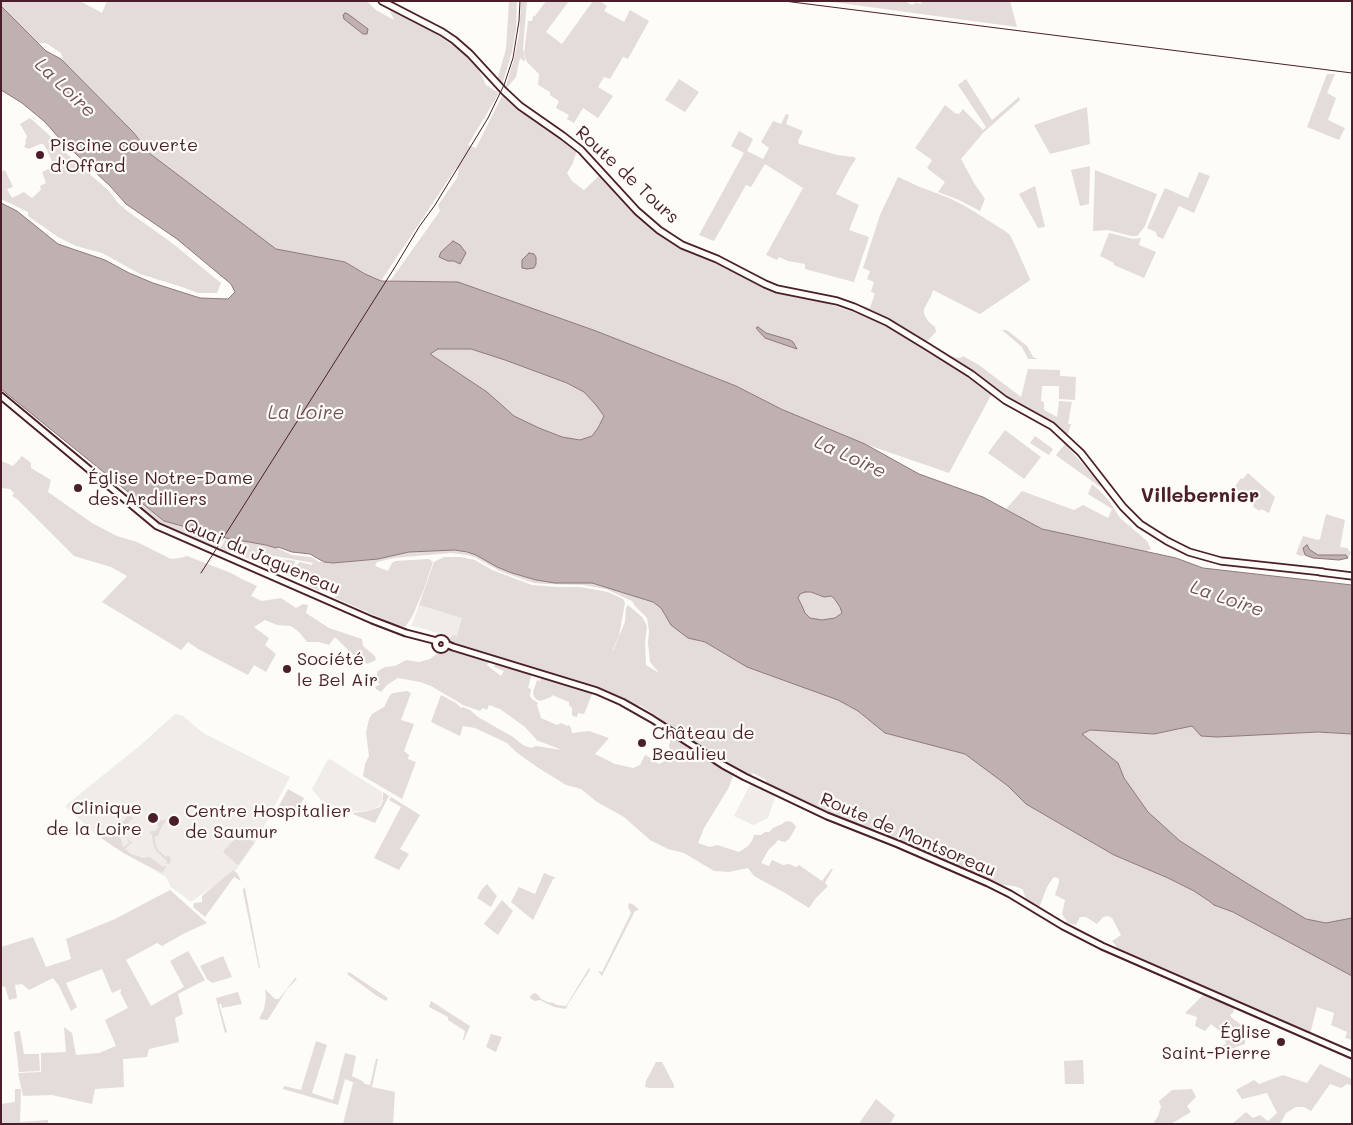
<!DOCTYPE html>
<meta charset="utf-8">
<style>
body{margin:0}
#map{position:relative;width:1353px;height:1125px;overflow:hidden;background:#fdfcf7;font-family:Mali,sans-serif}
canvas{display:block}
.frame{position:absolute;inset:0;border:2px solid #4a1f2b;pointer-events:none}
</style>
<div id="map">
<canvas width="1353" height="1125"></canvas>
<div class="frame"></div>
</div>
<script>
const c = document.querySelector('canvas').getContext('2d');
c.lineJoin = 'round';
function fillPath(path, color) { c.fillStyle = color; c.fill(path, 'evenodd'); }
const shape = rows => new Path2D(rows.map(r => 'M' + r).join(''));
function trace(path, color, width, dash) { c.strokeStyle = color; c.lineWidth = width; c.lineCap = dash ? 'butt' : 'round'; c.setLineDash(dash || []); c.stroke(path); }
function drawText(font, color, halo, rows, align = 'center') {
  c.font = font + ' Mali,sans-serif'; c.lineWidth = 4.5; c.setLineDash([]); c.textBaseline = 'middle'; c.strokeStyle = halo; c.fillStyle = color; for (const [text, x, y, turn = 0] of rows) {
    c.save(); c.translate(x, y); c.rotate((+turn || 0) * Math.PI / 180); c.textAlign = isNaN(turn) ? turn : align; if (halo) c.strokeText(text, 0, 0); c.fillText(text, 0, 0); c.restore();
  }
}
fillPath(shape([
 [419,605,463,618,457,637,452,635,448,636,413,626,411,627],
 [175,714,183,716,203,733,290,777,255,843,236,870,191,902,171,887,166,877,112,846,97,835,65,806,143,743],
 [330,759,382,792,383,799,380,805,372,810,352,812,349,807,343,806,338,808,321,800,312,789,327,761],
 [751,783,776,795,768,818,753,825,734,816]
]), '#f0ece8');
fillPath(shape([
 [1,1,80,1,102,13,107,1,367,1,376,10,394,20,389,9,433,32,448,42,464,54,478,68,486,85,499,93,468,145,476,148,503,94,516,104,516,107,577,150,573,163,567,173,572,181,584,190,601,174,649,224,669,240,686,251,719,264,772,291,786,295,823,302,865,316,890,328,974,380,992,394,990,397,949,473,865,444,781,409,736,386,596,331,458,282,390,281,440,211,438,205,457,178,459,170,456,168,381,281,365,274,345,262,276,249,149,153,134,133,63,61,61,53,46,43,39,43,1,6],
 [509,1,517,1,516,29,512,52,502,85,497,80,506,49],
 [521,1,527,1,523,48,525,62,520,58,516,77,505,90,505,89,514,59,519,35],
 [546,1,569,1,546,32,562,44,593,1,600,1,607,6,604,11,624,22,630,10,649,21,628,59,623,57,610,79,604,77,598,87,613,96,598,118,583,108,574,123,567,119,569,115,556,108,559,101,550,95,550,92,538,85,539,74,527,62,525,58,524,53,528,21,532,21,533,16,535,16],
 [825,1,905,1,912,5,914,4,916,2,920,4,923,1,1010,1,1017,27],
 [1327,74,1335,74,1327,93,1336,98,1328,120,1345,128,1339,140,1307,127],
 [679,79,699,92,685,112,665,100],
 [966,79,992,120,1019,97,1020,100,983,133,961,159,974,183,985,199,980,211,959,200,938,192,945,182,927,168,932,160,915,148,945,105,956,114,957,113,959,114,963,109,983,130,986,127,958,85],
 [1087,107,1090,144,1050,154,1034,125],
 [786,114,789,115,786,124,803,131,798,141,799,144,837,155,854,157,856,159,851,166,836,194,859,205,849,230,869,237,854,282,805,269,805,264,788,261,779,257,777,260,766,255,803,188,765,164,751,187,746,185,714,241,699,235,744,153,731,146,739,131,753,139,747,151,763,159,769,148,761,142,773,121,781,124],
 [30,118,47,133,67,154,109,191,117,202,126,210,172,243,221,283,217,293,198,293,182,287,140,274,102,253,76,246,58,237,28,216,28,212,1,199,1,172,5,170,13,187,7,189,12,198,24,192,32,198,41,190,40,186,46,183,42,172,54,166,46,148,43,144,40,144,29,149,24,147,26,143,25,142,27,136,20,124],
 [1090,166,1089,204,1080,206,1071,170],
 [1095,170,1157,194,1145,226,1139,234,1137,236,1131,236,1108,230,1093,231],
 [1199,172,1210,176,1194,213,1179,206,1163,239,1157,236,1156,232,1147,228,1165,188,1188,198],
 [898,177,920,187,949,198,965,206,1005,231,1010,235,1014,243,1030,279,1029,281,980,314,933,290,931,296,924,309,924,314,928,321,935,327,936,332,926,342,902,328,839,299,870,308,875,293,871,292,874,282,867,279,870,271,863,268,880,215],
 [1035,186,1045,227,1038,228,1019,194],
 [1109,233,1134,239,1141,238,1139,245,1156,252,1144,278,1114,265,1114,263,1100,256],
 [1002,330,1005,330,1008,331,1027,346,1033,357,1038,359,1028,359,1022,347],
 [438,349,470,349,505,360,567,383,584,392,596,405,604,416,598,428,592,436,580,440,562,437,539,428,514,416,487,392,430,354],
 [940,352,957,358,960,358,963,356,979,365,1021,397,1028,369,1060,370,1060,376,1076,377,1075,400,1059,399,1059,386,1042,386,1041,401,1044,402,1044,410,1057,417,1059,401,1072,402,1068,424,1071,424,1068,434,1064,434,1011,401],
 [1005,430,1041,457,1024,479,988,453],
 [1035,436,1053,449,1049,455,1030,443],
 [1065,444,1101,485,1100,487,1057,456,1056,455],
 [22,456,31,463,31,468,51,480,48,492,92,523,117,536,137,542,171,559,180,558,187,556,231,573,242,579,257,586,251,596,262,601,281,598,296,608,303,604,308,605,306,613,329,628,362,639,363,646,375,656,376,660,367,664,358,656,352,654,335,637,329,645,319,642,307,642,299,632,291,626,277,625,265,620,254,627,269,638,265,645,276,654,266,672,254,665,248,675,198,649,188,642,181,650,102,602,127,576,111,567,74,556,17,499,12,496,14,493,10,489,2,488,1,461,13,466],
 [1248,473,1275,497,1269,513,1261,509,1260,511,1253,507,1254,505,1234,488,1241,478,1243,479],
 [1092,484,1100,491,1110,502,1120,518,1147,541,1151,549,1144,552,1042,529,1006,509,1022,491,1074,510,1083,505,1108,518,1112,509,1088,494],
 [128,492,164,521,222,537,215,549,159,524,125,495],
 [1326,514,1345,520,1340,547,1347,548,1351,553,1348,558,1346,555,1319,555,1303,548,1305,555,1301,556,1296,554,1303,536,1318,540,1320,539],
 [226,538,266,545,277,548,292,555,311,557,319,562,333,563,378,559,409,552,455,550,476,555,497,567,512,573,536,580,555,583,592,583,653,602,661,608,665,616,698,641,705,642,726,655,768,674,838,700,858,711,885,733,965,754,1008,786,1026,804,1114,855,1168,878,1194,891,1214,905,1233,912,1352,976,1352,1040,1345,1038,1347,1032,1331,1025,1334,1013,1317,1007,1310,1034,1166,972,1119,950,1112,941,1121,935,1112,918,1108,916,1103,917,1097,924,1086,917,1080,917,1076,925,1068,923,1062,914,1065,900,1055,895,1059,882,1059,879,1056,877,1053,878,1047,887,1039,908,1026,900,1023,890,1020,888,1013,886,1001,885,885,836,887,829,877,825,874,832,831,816,793,796,790,793,783,793,766,782,766,780,753,773,750,777,663,722,657,716,641,706,635,705,585,684,448,642,452,635,457,636,462,618,419,605,434,562,444,557,460,557,475,560,492,570,532,585,557,587,580,587,608,592,623,599,625,603,619,636,613,649,613,651,625,622,626,608,628,605,642,617,645,622,647,626,645,643,646,665,659,673,650,662,648,643,649,631,647,618,635,606,632,601,621,596,606,589,583,585,546,584,534,583,502,572,476,558,468,555,451,553,394,558,377,562,375,566,388,571,392,563,395,561,429,559,433,562,424,589,412,617,405,627,392,623,335,598,336,594,321,588,319,591,308,586,311,577,307,574,294,573,295,566,300,562,312,565,313,563,275,556,265,559,259,563,230,551,226,553,219,550],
 [274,558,295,561,291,577,260,564,264,561],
 [805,592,811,592,824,597,831,596,834,598,840,607,842,613,835,618,822,620,810,618,805,613,802,606,798,598,800,594],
 [451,649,490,660,487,665,501,676,504,671,494,667,496,662,532,673,528,688,531,689,530,696,532,699,538,703,537,705,541,718,557,725,561,723,567,726,569,725,571,728,572,733,589,731,609,738,595,754,615,764,633,768,640,765,645,755,651,758,659,764,667,760,670,751,669,745,672,735,679,738,734,774,728,789,704,828,698,843,710,847,717,845,739,852,748,846,752,841,754,835,761,835,765,832,769,832,773,828,782,824,786,821,792,822,796,827,789,839,785,842,778,840,775,844,769,849,761,863,769,866,772,860,783,865,789,864,796,867,799,865,822,881,831,869,833,869,825,883,828,886,816,898,809,908,785,893,754,876,748,868,729,872,714,871,684,853,668,849,650,840,624,817,597,802,581,789,566,785,537,767,516,752,507,743,475,728,463,726,460,736,431,722,441,695,456,703,461,708,463,707,470,710,478,717,513,737,523,745,531,748,536,746,562,750,536,740,536,739,525,727,500,709,489,705,487,710,483,708,480,711,463,705,431,686,420,682,398,678,387,685,381,692,376,689,375,687,380,684,377,682,377,674,378,671,385,667,395,666,406,660,419,662,430,659,439,652],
 [542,676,593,692,584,714,578,713,577,717,573,716,572,714,572,708,569,705,569,702,552,695,551,697,540,701,536,699,534,697,533,692,537,680,540,681],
 [407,691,411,693,401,720,414,724,404,751,409,755,408,759,416,762,402,799,363,776,365,764,369,756,366,733,369,719,372,714,384,707,390,695,393,693],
 [1192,726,1217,737,1318,732,1352,734,1352,918,1326,923,1306,919,1248,884,1180,841,1148,812,1124,778,1118,763,1081,734,1090,730,1154,734],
 [288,789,304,798,293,820,276,811],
 [383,792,389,796,375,823,353,814,353,813,368,811,380,807,383,801],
 [391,797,420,815,400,849,409,854,399,870,374,858,401,807,389,800],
 [128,816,132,817,133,820,131,819,125,829,118,830,123,846,124,847,129,843,127,838,126,833,123,832,128,832,126,833,127,837,130,842,132,841,132,842,125,849,131,854,137,856,142,858,150,857,163,867,165,865,166,867,162,873,125,854,97,835,100,832,108,835,110,834,116,830],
 [166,820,161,828,158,836,155,836,155,839,156,846,158,850,166,857,168,855,170,857,171,862,168,864,166,863,167,861,156,851,153,843,152,834,150,834,151,831,155,831,158,827,157,821],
 [245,828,254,843,238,865,223,852],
 [233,870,237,873,241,881,234,877,205,917,193,907,194,903,202,902,202,896],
 [544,873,556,878,553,879,533,920,511,902,519,887,535,894],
 [487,884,497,896,491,907,477,898,482,889],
 [245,888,260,968,259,969,243,891,243,889],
 [170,890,207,923,185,933,162,946,157,943,126,960,151,1006,184,987,170,961,188,951,205,980,178,994,183,1014,175,1018,179,1042,149,1049,147,1057,123,1059,124,1087,95,1089,92,1104,52,1095,23,1096,18,1073,41,1072,41,1053,66,1052,64,1027,72,1033,76,1055,99,1053,116,1046,105,1020,128,1008,120,992,121,991,121,989,112,993,102,969,66,983,77,1007,71,1011,59,986,53,978,29,990,22,984,15,985,17,998,9,1000,5,987,1,986,1,947,33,937,46,967,71,959,66,939,115,919],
 [502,900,513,911,498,935,484,924],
 [629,903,634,905,639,910,635,911,602,976,598,971,602,972,631,913,628,907],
 [223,956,232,977,212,983,207,979,200,966],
 [589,968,590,970,568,1004,566,1009,554,1007,540,1000,535,1001,530,998,531,995,535,993,538,995,541,999,550,1003,551,1002,557,1005,566,1006],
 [349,972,388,998,386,1001,377,996,347,974],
 [295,978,297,979,287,989,269,1018,267,1020,259,1019,264,1009,266,998,265,989,275,999,279,999],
 [238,992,242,1004,222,1008,221,1004,219,1004,227,1032,225,1033,216,998],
 [1203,995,1234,1008,1233,1013,1230,1015,1232,1018,1239,1023,1245,1030,1245,1044,1234,1048,1223,1049,1223,1046,1226,1043,1221,1032,1211,1024,1205,1031,1195,1026,1197,1017,1185,1013],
 [431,1001,470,1026,464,1040,463,1040,465,1031,448,1020,448,1017,429,1007],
 [20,1031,24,1054,39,1054,40,1071,19,1072,14,1032],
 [491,1034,502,1037,496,1052,486,1047],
 [316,1041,327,1045,312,1093,333,1100,345,1053,356,1056,352,1076,362,1081,365,1084,370,1085,376,1059,378,1059,372,1087,395,1092,393,1124,343,1124,353,1083,359,1085,345,1079,338,1105,283,1089,284,1086,301,1090],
 [1083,1060,1084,1084,1065,1084,1064,1061],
 [656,1062,662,1062,674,1085,674,1088,650,1088,645,1087,646,1081],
 [1320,1064,1352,1079,1352,1086,1347,1084,1341,1088,1330,1084,1311,1111,1304,1107,1296,1107,1286,1113,1280,1124,1232,1124,1246,1112,1253,1118,1260,1115,1268,1121,1277,1113,1267,1093,1242,1099,1236,1090,1254,1080,1259,1084,1283,1075,1307,1083],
 [15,1089,21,1089,20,1122,48,1120,48,1124,1,1124,1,1104,15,1102],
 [1192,1089,1196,1097,1187,1106,1191,1112,1171,1124,1153,1124,1158,1116,1161,1107,1159,1101,1172,1090],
 [876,1099,895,1115,890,1124,861,1124,860,1122]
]), '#e3dcda');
const water = shape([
 [1,6,46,51,61,59,134,133,149,153,276,249,345,262,365,274,381,281,458,282,596,331,736,386,781,409,865,444,919,474,983,497,1042,529,1176,558,1203,568,1352,585,1352,734,1318,732,1217,737,1201,736,1192,726,1154,734,1090,730,1082,734,1118,763,1124,778,1148,812,1180,841,1248,884,1306,919,1326,923,1352,918,1352,976,1233,912,1214,905,1209,901,1194,891,1168,878,1114,855,1026,804,1008,786,965,754,885,733,858,711,838,700,747,667,705,642,688,638,671,625,661,608,653,602,592,583,555,583,536,580,512,573,497,567,476,555,467,552,455,550,409,552,378,559,333,563,324,562,310,554,292,552,278,547,276,548,266,545,226,538,164,521,1,389,1,203,17,211,58,244,105,260,129,273,153,283,200,298,228,299,235,292,231,284,177,239,126,204,110,186,60,139,45,122,22,103,1,90,1,6],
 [438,349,471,349,505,360,567,383,584,392,596,405,604,416,598,428,592,436,580,440,562,437,539,428,514,416,487,392,430,354,438,349],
 [805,592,811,592,824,597,831,596,834,598,840,607,842,613,835,618,822,620,810,618,805,613,802,606,798,598,800,594,805,592],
 [345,13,348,14,368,29,367,34,363,34,344,19,343,15,345,13],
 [453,241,460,245,466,253,460,264,454,261,448,261,439,257,441,252,453,241],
 [529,253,534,254,536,257,536,264,534,268,527,269,522,268,522,260,529,253],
 [758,327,766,333,790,340,793,342,797,349,765,338,756,328,758,327],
 [1307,545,1310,550,1318,555,1346,555,1348,558,1339,560,1313,558,1305,555,1303,548,1307,545]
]);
fillPath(water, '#c0b1b1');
trace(water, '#91777b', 1);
const secondary = shape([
 [1,396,157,526,372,620,406,633,437,641],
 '435.5 644a5.5 5.5 0 1 1 11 0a5.5 5.5 0 1 1-11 0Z',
 [446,644,453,647,597,691,622,702,652,719,723,765,745,777,827,816,898,844,988,883,1010,894,1063,926,1102,946,1352,1055]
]);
const primary = shape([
 [382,1,442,32,454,40,470,54,504,91,520,106,563,136,581,150,637,211,659,230,682,245,717,259,765,284,777,289,837,301,854,307,887,322,928,347,971,374,1005,400,1052,426,1081,453,1123,507,1140,524,1167,541,1189,552,1221,561,1323,572],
 [1320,572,1352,576]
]);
trace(secondary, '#4a1f2b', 9);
trace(primary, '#4a1f2b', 9);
trace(secondary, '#fdfcf7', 5);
trace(primary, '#fdfcf7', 5.5);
trace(shape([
 [784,1,1352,73],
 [201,573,395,267,419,227,435,205,488,118,504,85,513,58,519,21,520,1]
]), '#4a1f2b', 1);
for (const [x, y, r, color] of [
 [40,155,5,"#4a1f2b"],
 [78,488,5,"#4a1f2b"],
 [287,669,5,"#4a1f2b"],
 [642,743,5,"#4a1f2b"],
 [153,818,6,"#4a1f2b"],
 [174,821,6,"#4a1f2b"],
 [1281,1042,5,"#4a1f2b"]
]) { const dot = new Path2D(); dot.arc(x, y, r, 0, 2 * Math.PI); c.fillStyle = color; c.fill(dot); trace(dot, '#fdfcf7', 2); }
drawText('18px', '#4a1f2b', '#fdfcf7', [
 ["Piscine couverte",50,145],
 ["d'Offard",50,166],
 ["Église Notre-Dame",88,478],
 ["des Ardilliers",88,499],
 ["Société",297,659],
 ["le Bel Air",297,680],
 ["Château de",652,733],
 ["Beaulieu",652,754],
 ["Clinique",142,808,"right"],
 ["de la Loire",142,829,"right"],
 ["Centre Hospitalier",185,811],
 ["de Saumur",185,832],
 ["Église",1271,1032,"right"],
 ["Saint-Pierre",1271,1053,"right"]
], 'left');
drawText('18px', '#4a1f2b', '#fdfcf7', [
 ["Route de Tours",627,175,43],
 ["Quai du Jagueneau",262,557,23],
 ["Route de Montsoreau",908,835,23]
]);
drawText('italic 19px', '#73525a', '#fdfcf7', [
 ["La Loire",65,88,44],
 ["La Loire",306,413],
 ["La Loire",850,457,25],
 ["La Loire",1227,599,19]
]);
drawText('bold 20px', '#4a1f2b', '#fdfcf7', [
 ["Villebernier",1200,496]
]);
</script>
